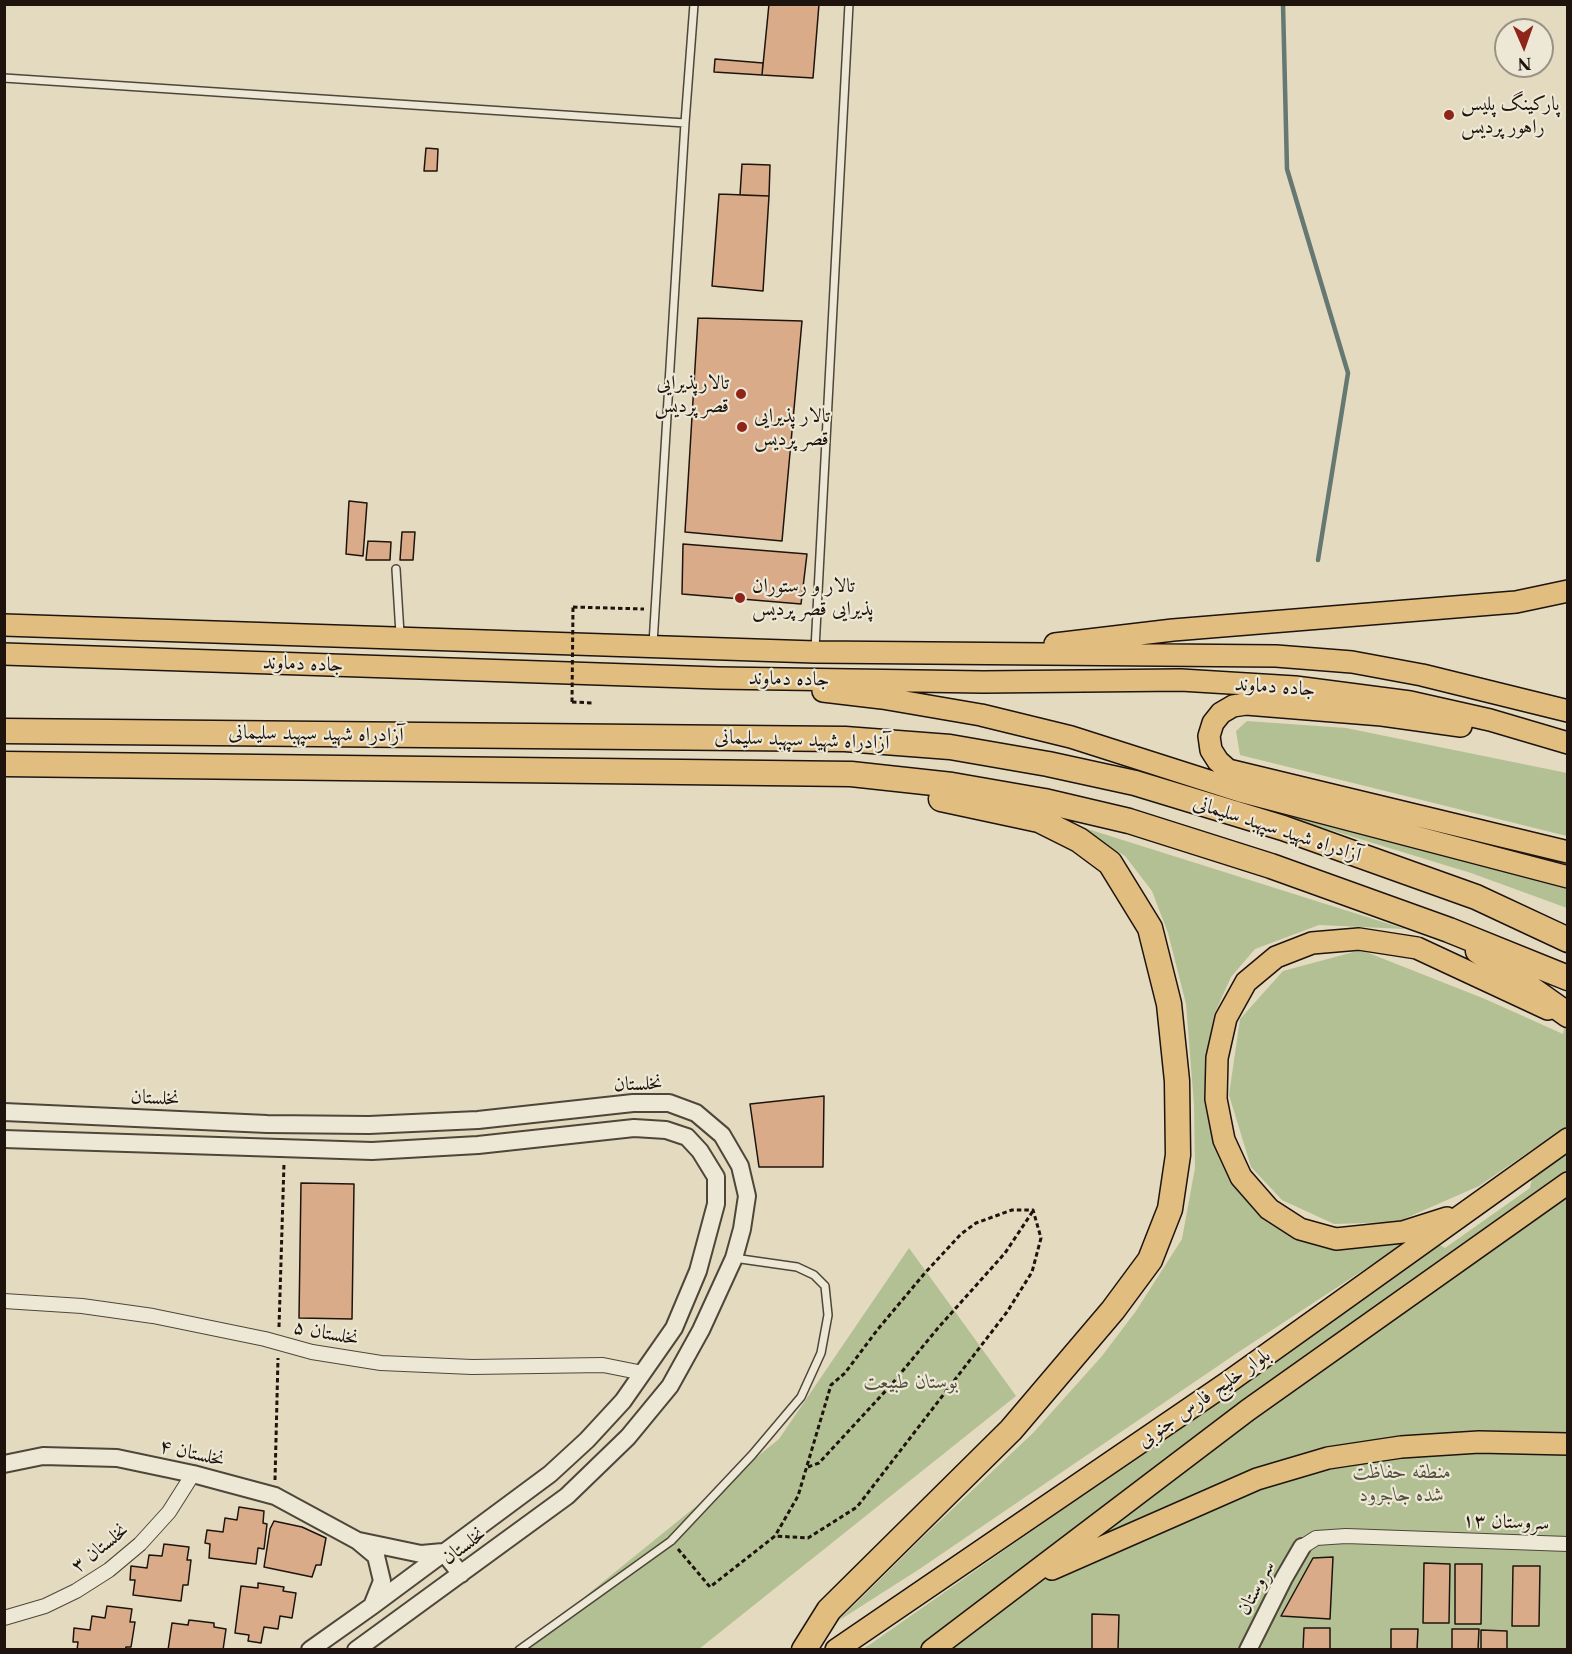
<!DOCTYPE html>
<meta charset="utf-8">
<style>
body{margin:0}
#map{position:relative;width:1572px;height:1654px;overflow:hidden;background:#e3dabf;font-family:"Libre Caslon Text",serif}
canvas{display:block}
.frame{position:absolute;inset:0;border:6px solid #1e140d;pointer-events:none}
.north{position:absolute;left:1494px;top:18px;width:60px;height:60px;box-sizing:border-box;background:#ede7d5;border:2px solid #9a9385;border-radius:50%;rotate:178deg;font-size:16px;font-weight:700;line-height:24px;text-align:center;color:#1e140d}
.north::after{content:'';display:block;margin:auto;width:21px;height:27px;background:#8f2418;clip-path:polygon(50% 0,100% 100%,50% 72%,0 100%)}
</style>
<div id="map">
<canvas width="1572" height="1654"></canvas>
<div class="frame"></div>
<div class="north">N</div>
</div>
<script>
const c = document.querySelector('canvas').getContext('2d');
c.lineJoin = 'round';
function fillPath(path, color) { c.fillStyle = color; c.fill(path, 'evenodd'); }
const shape = rows => new Path2D(rows.map(r => 'M' + r).join(''));
function trace(path, color, width, dash) { c.strokeStyle = color; c.lineWidth = width; c.lineCap = dash ? 'butt' : 'round'; c.setLineDash(dash || []); c.stroke(path); }
function drawText(font, color, halo, rows, align = 'center') {
  c.font = font + ' "Libre Caslon Text",Amiri,serif'; c.lineWidth = 4.5; c.setLineDash([]); c.textBaseline = 'middle'; c.strokeStyle = halo; c.fillStyle = color; for (const [text, x, y, turn = 0] of rows) {
    c.save(); c.translate(x, y); c.rotate((+turn || 0) * Math.PI / 180); c.textAlign = isNaN(turn) ? turn : align; if (halo) c.strokeText(text, 0, 0); c.fillText(text, 0, 0); c.restore();
  }
}
fillPath(shape([
 [1247,721,1346,728,1567,773,1567,836,1240,755,1236,731],
 [1283,811,1545,880,1567,889,1567,908,1471,873,1278,814],
 [1075,825,1405,929,1319,925,1255,949,1231,977,1214,1015,1206,1056,1209,1120,1226,1165,1253,1209,1278,1229,1317,1243,1420,1233,1237,1353,918,1570,838,1621,923,1537,1034,1432,1102,1356,1136,1311,1182,1239,1195,1168,1194,1105,1186,1004,1168,933,1152,891,1125,856],
 [1361,950,1485,999,1563,1034,1567,1016,1567,1649,862,1650,1440,1245,1445,1248,1530,1188,1539,1145,1479,1186,1397,1222,1334,1224,1282,1200,1251,1167,1229,1095,1240,1019,1283,971],
 [909,1248,1016,1396,699,1649,519,1650,779,1439]
]), '#b2c094');
trace(shape([
 [1283,4,1287,169,1348,373,1318,560]
]), '#657871', 4.5);
const building = shape([
 [769,4,819,4,813,78,762,75,769,4],
 [715,59,763,63,762,75,714,72,715,59],
 [426,148,438,149,437,171,424,171,426,148],
 [742,164,770,165,769,196,740,195,742,164],
 [719,194,769,196,763,291,712,286,719,194],
 [698,318,802,321,782,541,685,532,698,318],
 [349,501,367,503,363,556,346,554,349,501],
 [402,532,415,532,413,560,400,560,402,532],
 [368,541,391,542,390,560,366,560,368,541],
 [683,544,807,554,801,604,682,594,683,544],
 [824,1096,823,1167,759,1167,750,1104,824,1096],
 [301,1183,354,1184,352,1319,299,1318,301,1183],
 [239,1507,264,1511,263,1523,267,1524,264,1549,258,1548,256,1564,209,1558,210,1544,205,1543,207,1530,223,1532,225,1518,237,1520,239,1507],
 [274,1521,302,1527,326,1538,321,1565,316,1565,312,1577,264,1567,270,1529,274,1521],
 [164,1544,189,1547,187,1560,191,1560,188,1585,183,1585,181,1601,133,1595,135,1580,130,1580,131,1566,147,1568,149,1555,162,1556,164,1544],
 [1333,1557,1330,1619,1281,1616,1313,1558,1333,1557],
 [1424,1563,1450,1564,1449,1623,1423,1623,1424,1563],
 [1455,1564,1482,1564,1481,1624,1455,1624,1455,1564],
 [1513,1566,1540,1566,1539,1626,1512,1626,1513,1566],
 [258,1583,284,1587,283,1591,296,1593,292,1618,280,1616,278,1629,264,1627,261,1643,248,1641,249,1635,235,1633,241,1586,258,1588,258,1583],
 [107,1606,132,1609,130,1622,135,1622,131,1647,126,1647,125,1650,77,1650,78,1642,73,1642,74,1628,90,1630,92,1616,105,1618,107,1606],
 [1092,1614,1119,1615,1118,1650,1092,1650,1092,1614],
 [189,1620,214,1623,214,1627,226,1629,223,1650,168,1650,172,1623,188,1625,189,1620],
 [1304,1628,1330,1628,1330,1650,1303,1650,1304,1628],
 [1391,1629,1418,1629,1417,1650,1391,1650,1391,1629],
 [1452,1629,1479,1629,1478,1650,1452,1650,1452,1629],
 [1481,1630,1507,1631,1507,1650,1481,1650,1481,1630]
]);
fillPath(building, '#daab89');
trace(building, '#1e140d', 1.5);
const service = shape([
 [4,78,685,123],
 [396,569,400,634],
 [653,644,685,123,694,4],
 [815,649,849,4],
 [519,1650,671,1541,752,1455,801,1397,821,1353,828,1315,825,1286,814,1275,797,1267,734,1258]
]);
const minor = shape([
 [4,1301,82,1306,153,1316,265,1339,312,1352,381,1363,472,1367,603,1365,643,1373],
 [1302,1547,1316,1538,1346,1536,1568,1544],
 [4,1618,45,1606,76,1591,109,1570,140,1544,169,1512,193,1474]
]);
const tertiary = shape([
 [4,1112,267,1124,369,1125,478,1120,633,1103,669,1103,696,1113,722,1135,740,1166,747,1196,742,1229,734,1258,701,1330,670,1386,628,1437,567,1496,356,1650],
 [4,1139,372,1151,478,1145,634,1128,666,1130,687,1137,700,1151,716,1177,716,1204,698,1271,674,1328,623,1401,587,1440,550,1474,372,1606,310,1650],
 [4,1464,43,1456,117,1458,193,1474,275,1496,358,1541,376,1556,382,1581,372,1606],
 [359,1541,421,1554,443,1552,461,1574],
 [1248,1650,1284,1578,1302,1547]
]);
const trunk = shape([
 [4,625,815,652,1276,656,1352,662,1422,675,1568,711],
 [1055,644,1173,630,1516,602,1568,591],
 [4,654,718,678,983,682,1181,680,1295,687,1410,702,1490,720,1568,743],
 [823,691,882,698,981,715,1071,737,1240,791,1568,877],
 [1461,726,1382,715,1246,704,1233,706,1221,713,1213,723,1209,736,1211,750,1218,761,1228,770,1568,852],
 [1447,1218,1403,1232,1336,1239,1300,1229,1269,1209,1241,1177,1224,1140,1216,1099,1217,1058,1226,1018,1246,982,1276,957,1312,943,1359,939,1417,948,1548,1009],
 [1052,1569,1257,1479,1328,1458,1401,1447,1479,1442,1568,1444],
 [836,1650,1227,1383,1568,1139],
 [932,1650,1248,1410,1568,1183]
]);
const motorway = shape([
 [4,731,845,739,950,747,1048,764,1135,783,1283,828,1476,897,1568,940],
 [4,764,851,774,952,785,1044,801,1129,821,1271,866,1449,930,1568,978],
 [1478,951,1568,1015],
 [804,1650,829,1610,1011,1430,1113,1310,1150,1260,1170,1209,1178,1155,1177,1081,1169,1004,1150,928,1110,863,1079,840,1039,820,941,799]
]);
trace(service, '#4f463a', 10);
trace(minor, '#4f463a', 16);
trace(tertiary, '#4f463a', 20);
trace(trunk, '#1e140d', 24);
trace(motorway, '#1e140d', 27);
trace(shape([
 [573,607,644,609],
 [572,702,593,703],
 [279,1327,284,1163],
 [808,1467,819,1463,891,1385,938,1328,1005,1253,1033,1211],
 [275,1480,278,1358],
 [678,1549,710,1587,775,1536,808,1538,857,1507,1007,1312,1032,1272,1041,1238,1033,1210,1012,1210,976,1223,961,1234,924,1274,878,1329,845,1373,831,1385,798,1496,775,1536]
]), '#1e140d', 3, [4.5, 3]);
trace(service, '#ede7d5', 7);
trace(minor, '#ede7d5', 14);
trace(tertiary, '#ede7d5', 16);
trace(trunk, '#e2bd80', 21);
trace(motorway, '#e2bd80', 24);
trace(shape([
 [572,702,573,607]
]), '#1e140d', 3, [4.5, 3]);
for (const [x, y, r, color] of [
 [1449,115,6,"#8f2418"],
 [741,394,6,"#8f2418"],
 [742,427,6,"#8f2418"],
 [740,598,6,"#8f2418"]
]) { const dot = new Path2D(); dot.arc(x, y, r, 0, 2 * Math.PI); c.fillStyle = color; c.fill(dot); trace(dot, '#ede7d5', 2); }
drawText('20px', '#1e140d', '#ede7d5', [
 ["پارکینگ پلیس",1461,104],
 ["راهور پردیس",1461,127],
 ["تالارپذیرایی",729,383,"right"],
 ["قصر پردیس",729,406,"right"],
 ["تالار پذیرایی",754,416],
 ["قصر پردیس",754,439],
 ["تالار و رستوران",752,586],
 ["پذیرایی قصر پردیس",752,609]
], 'left');
drawText('20px', '#1e140d', '#ede7d5', [
 ["جاده دماوند",303,664,2],
 ["جاده دماوند",789,679,1],
 ["جاده دماوند",1275,687,4],
 ["آزادراه شهید سپهبد سلیمانی",316,734,1],
 ["آزادراه شهید سپهبد سلیمانی",802,740,2],
 ["آزادراه شهید سپهبد سلیمانی",1277,829,18],
 ["نخلستان",638,1084,-2],
 ["نخلستان",155,1098,3],
 ["نخلستان ۵",326,1333,11],
 ["بلوار خلیج فارس جنوبی",1204,1398,-35],
 ["نخلستان ۴",192,1453,13],
 ["سروستان ۱۳",1506,1522,2],
 ["نخلستان",464,1546,-36],
 ["نخلستان ۳",100,1548,-38],
 ["سروستان",1256,1588,-62]
]);
drawText('italic 20px', '#52503c', '#ede7d5', [
 ["بوستان طبیعت",911,1382],
 ["منطقه حفاظت",1402,1472],
 ["شده جاجرود",1402,1495]
]);
</script>
